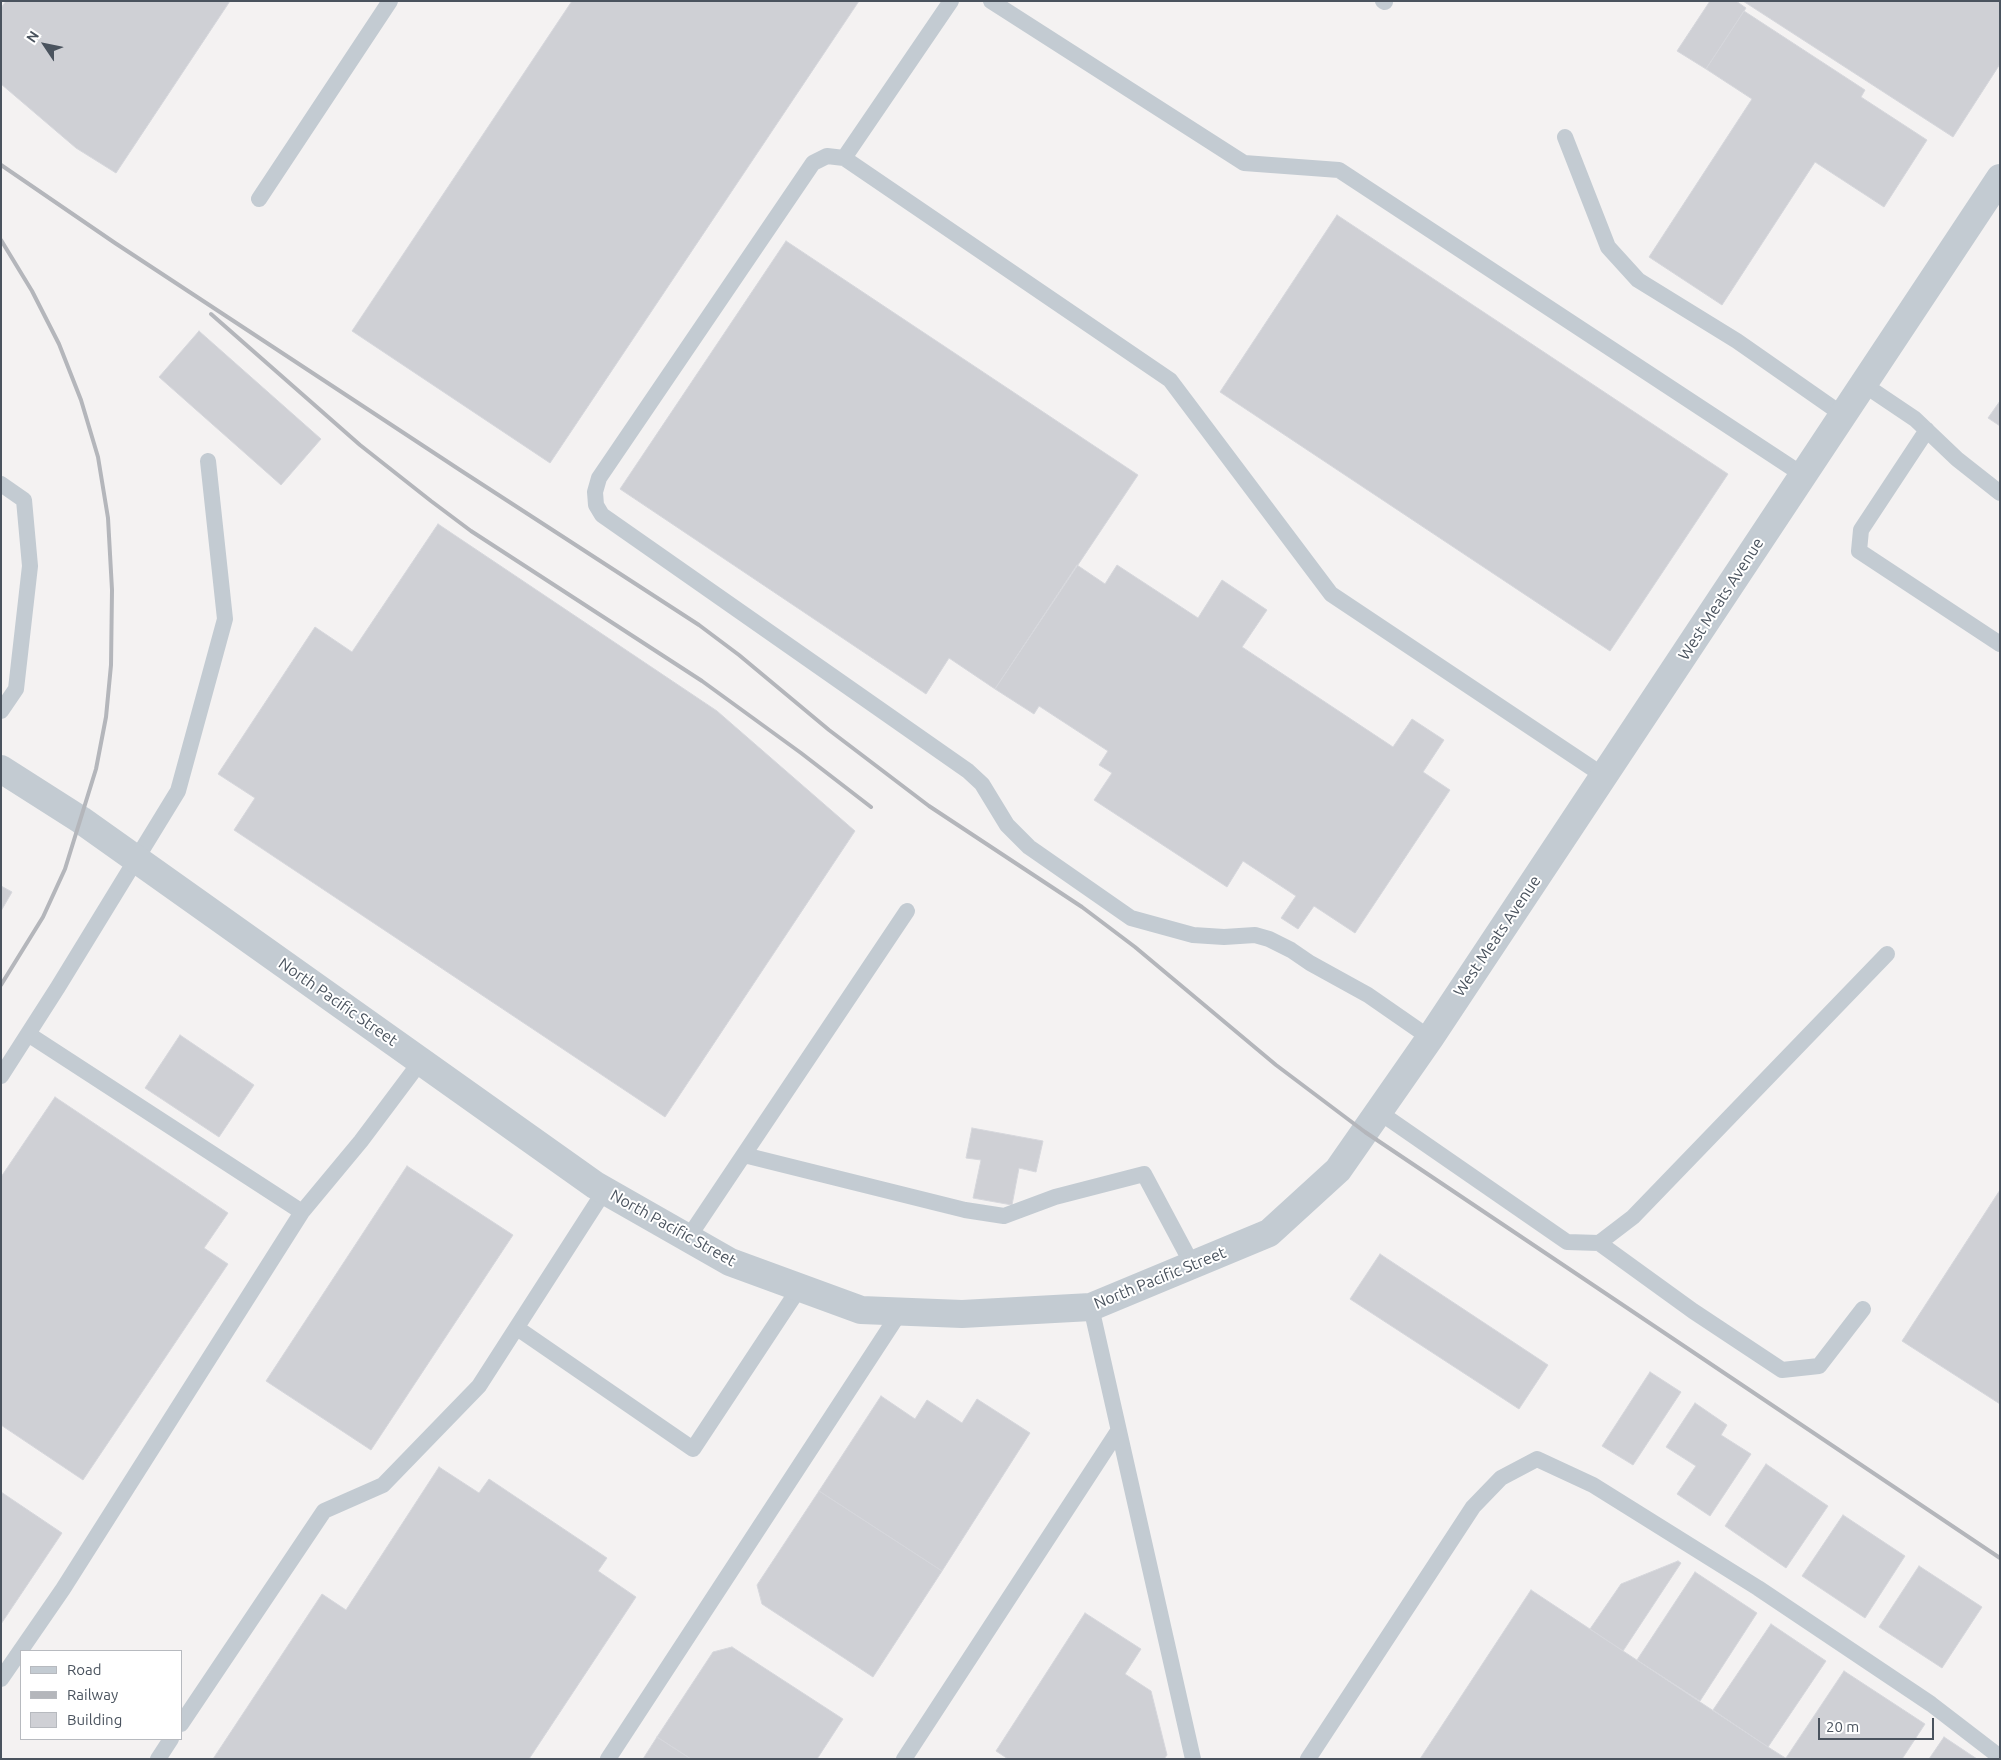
<!DOCTYPE html>
<style>
body{margin:0}
#map{position:relative;width:2001px;height:1760px;overflow:hidden;background:#f4f2f2;font-family:Ubuntu,sans-serif}
canvas{display:block}
.frame{position:absolute;inset:0;border:2px solid #4a535e;pointer-events:none}
.legend{position:absolute;left:20px;top:1650px;width:162px;height:90px;box-sizing:border-box;background:#fff;border:1px solid #b7babf;margin:0;padding:6px 9px;list-style:none;font-size:15px;color:#4a535e}
.legend li{display:flex;align-items:center;gap:10px;height:25px}
.legend b{width:25px;border:1px solid #b7babf}
.north{position:absolute;left:20px;top:20px;width:50px;height:50px;-webkit-text-stroke:4px #fff;paint-order:stroke;rotate:304deg;font-size:14px;font-weight:700;line-height:20px;text-align:center;color:#4a535e}
.north::after{content:'';display:block;margin:auto;width:18px;height:22px;background:#4a535e;clip-path:polygon(50% 0,100% 100%,50% 72%,0 100%)}
.scale{position:absolute;left:1818px;top:1718px;width:116px;height:22px;box-sizing:border-box;border:2px solid #4a535e;border-top:0;padding-left:6px;font-size:15px;line-height:18px;white-space:nowrap;color:#4a535e;-webkit-text-stroke:4px #fff;paint-order:stroke}
</style>
<div id="map">
<canvas width="2001" height="1760"></canvas>
<div class="frame"></div>
<ul class="legend">
<li><b style="height:6px;background:#c3cbd2"></b>Road</li>
<li><b style="height:6px;background:#b4b6bb"></b>Railway</li>
<li><b style="height:14px;background:#cfd0d5"></b>Building</li>
</ul>
<div class="north">N</div>
<div class="scale">20 m</div>
</div>
<script>
const c = document.querySelector('canvas').getContext('2d');
c.lineJoin = 'round';
function fillPath(path, color) { c.fillStyle = color; c.fill(path, 'evenodd'); }
const shape = rows => new Path2D(rows.map(r => 'M' + r).join(''));
function trace(path, color, width, dash) { c.strokeStyle = color; c.lineWidth = width; c.lineCap = dash ? 'butt' : 'round'; c.setLineDash(dash || []); c.stroke(path); }
function drawText(font, color, halo, rows, align = 'center') {
  c.font = font + ' Ubuntu,sans-serif'; c.lineWidth = 4; c.setLineDash([]); c.textBaseline = 'middle'; c.strokeStyle = halo; c.fillStyle = color; for (const [text, x, y, turn = 0] of rows) {
    c.save(); c.translate(x, y); c.rotate((+turn || 0) * Math.PI / 180); c.textAlign = isNaN(turn) ? turn : align; if (halo) c.strokeText(text, 0, 0); c.fillText(text, 0, 0); c.restore();
  }
}
const building = shape([
 [6,1,230,1,116,173,76,148,1,84,1,8,6,1],
 [572,1,859,1,550,463,352,331,572,1],
 [1710,1,1736,1,1746,8,1706,69,1677,51,1710,1],
 [1743,1,2000,1,2000,64,1953,137,1743,1],
 [1744,11,1865,90,1861,97,1927,140,1884,207,1815,162,1722,305,1649,257,1752,99,1706,69,1744,11],
 [1337,215,1728,474,1610,651,1220,392,1337,215],
 [786,241,1138,475,995,689,949,658,926,694,620,489,786,241],
 [199,331,321,439,281,485,159,377,199,331],
 [2000,401,2000,426,1988,418,2000,401],
 [438,524,717,711,855,831,665,1117,234,830,255,798,218,774,315,627,352,652,438,524],
 [1077,565,1105,584,1117,565,1198,618,1222,580,1267,610,1242,647,1393,747,1412,719,1444,740,1423,772,1450,790,1355,933,1314,906,1298,929,1281,918,1296,896,1243,861,1227,887,1094,800,1112,773,1099,765,1108,751,1039,706,1034,714,995,689,1077,565],
 [1,886,12,892,1,911,1,886],
 [180,1035,254,1085,219,1137,145,1088,180,1035],
 [55,1097,228,1213,204,1248,228,1264,83,1480,1,1425,1,1177,55,1097],
 [972,1128,1043,1141,1036,1172,1019,1168,1012,1205,973,1198,981,1160,966,1158,972,1128],
 [407,1166,513,1235,371,1450,266,1381,407,1166],
 [2000,1190,2000,1404,1902,1341,2000,1190],
 [1380,1254,1548,1365,1519,1409,1350,1299,1380,1254],
 [1650,1372,1681,1392,1633,1465,1602,1446,1650,1372],
 [881,1396,915,1419,927,1400,962,1423,977,1399,1030,1433,942,1571,819,1491,881,1396],
 [1695,1403,1727,1425,1721,1435,1751,1454,1710,1516,1677,1494,1696,1466,1666,1447,1695,1403],
 [1766,1464,1828,1506,1786,1568,1725,1526,1766,1464],
 [439,1467,479,1493,489,1479,607,1558,598,1571,636,1597,529,1759,213,1759,322,1594,346,1610,439,1467],
 [819,1491,942,1571,873,1677,762,1604,757,1585,819,1491],
 [1,1492,62,1533,1,1624,1,1492],
 [1843,1515,1905,1556,1865,1618,1802,1576,1843,1515],
 [1678,1561,1681,1563,1623,1651,1590,1629,1621,1584,1678,1561],
 [1919,1566,1982,1607,1942,1668,1879,1627,1919,1566],
 [1695,1572,1757,1613,1700,1701,1637,1660,1695,1572],
 [1531,1590,1768,1747,1787,1759,1420,1759,1531,1590],
 [1085,1613,1141,1649,1125,1674,1151,1691,1167,1755,1164,1759,1008,1759,996,1751,1085,1613],
 [1771,1624,1826,1661,1768,1747,1713,1710,1771,1624],
 [732,1647,843,1719,817,1759,691,1759,657,1737,713,1652,732,1647],
 [1844,1671,1925,1724,1902,1759,1786,1758,1844,1671],
 [657,1737,691,1759,643,1759,657,1737],
 [1944,1737,1977,1759,1929,1759,1944,1737]
]);
fillPath(building, '#cfd0d5');
trace(building, '#d6d7dc', 1);
trace(shape([
 [951,1,844,158,1170,380,1331,594,1604,776],
 [991,1,1244,163,1339,170,1803,475],
 [1383,1,1385,2],
 [1565,137,1608,247,1638,280,1737,341,1843,415],
 [844,158,827,156,813,163,599,478,595,492,596,505,602,515,968,771,982,784,1007,825,1029,847,1131,918,1193,935,1224,937,1255,935,1269,939,1291,950,1310,963,1368,995,1430,1038],
 [259,199,390,1],
 [1863,384,1915,419,1957,459,2000,493],
 [1927,430,1861,530,1859,551,2000,644],
 [1,484,24,500,30,566,16,689,1,711],
 [28,1034,302,1212],
 [1,1076,58,987,178,791,225,619,208,461],
 [1379,1112,1567,1242,1599,1243,1633,1217,1887,954],
 [744,1155,965,1210,1004,1216,1055,1197,1144,1174,1192,1264],
 [688,1238,907,911],
 [1599,1243,1693,1311,1782,1370,1819,1366,1863,1309],
 [1091,1307,1193,1759],
 [517,1328,693,1449,800,1287],
 [1,1679,63,1589,302,1212,361,1141,421,1061],
 [181,1724,324,1511,383,1485,479,1386,605,1190],
 [158,1759,171,1739],
 [608,1759,900,1312],
 [904,1759,1118,1431],
 [1308,1759,1473,1507,1501,1478,1537,1459,1593,1485,1758,1588,1931,1704,2000,1757]
]), '#c3cbd2', 16);
trace(shape([
 [1,769,81,820,595,1185,730,1262,861,1310,962,1314,1091,1307,1269,1233,1338,1170,1430,1038,2000,178]
]), '#c3cbd2', 28);
trace(shape([
 [1,165,115,243,460,470,699,625,739,655,829,730,929,806,1082,907,1135,947,1276,1065,1365,1132,2000,1558],
 [1,240,32,291,59,344,81,400,98,457,108,518,112,590,111,665,106,717,96,769,65,869,43,917,1,985],
 [211,314,360,445,431,501,471,531,702,681,801,753,871,807]
]), '#b4b6bb', 4);
drawText('16px', '#4a535e', '#fff', [
 ["West Meats Avenue",1721,599,-57],
 ["West Meats Avenue",1497,936,-56],
 ["North Pacific Street",338,1002,35],
 ["North Pacific Street",673,1228,29],
 ["North Pacific Street",1160,1278,-22]
]);
</script>
